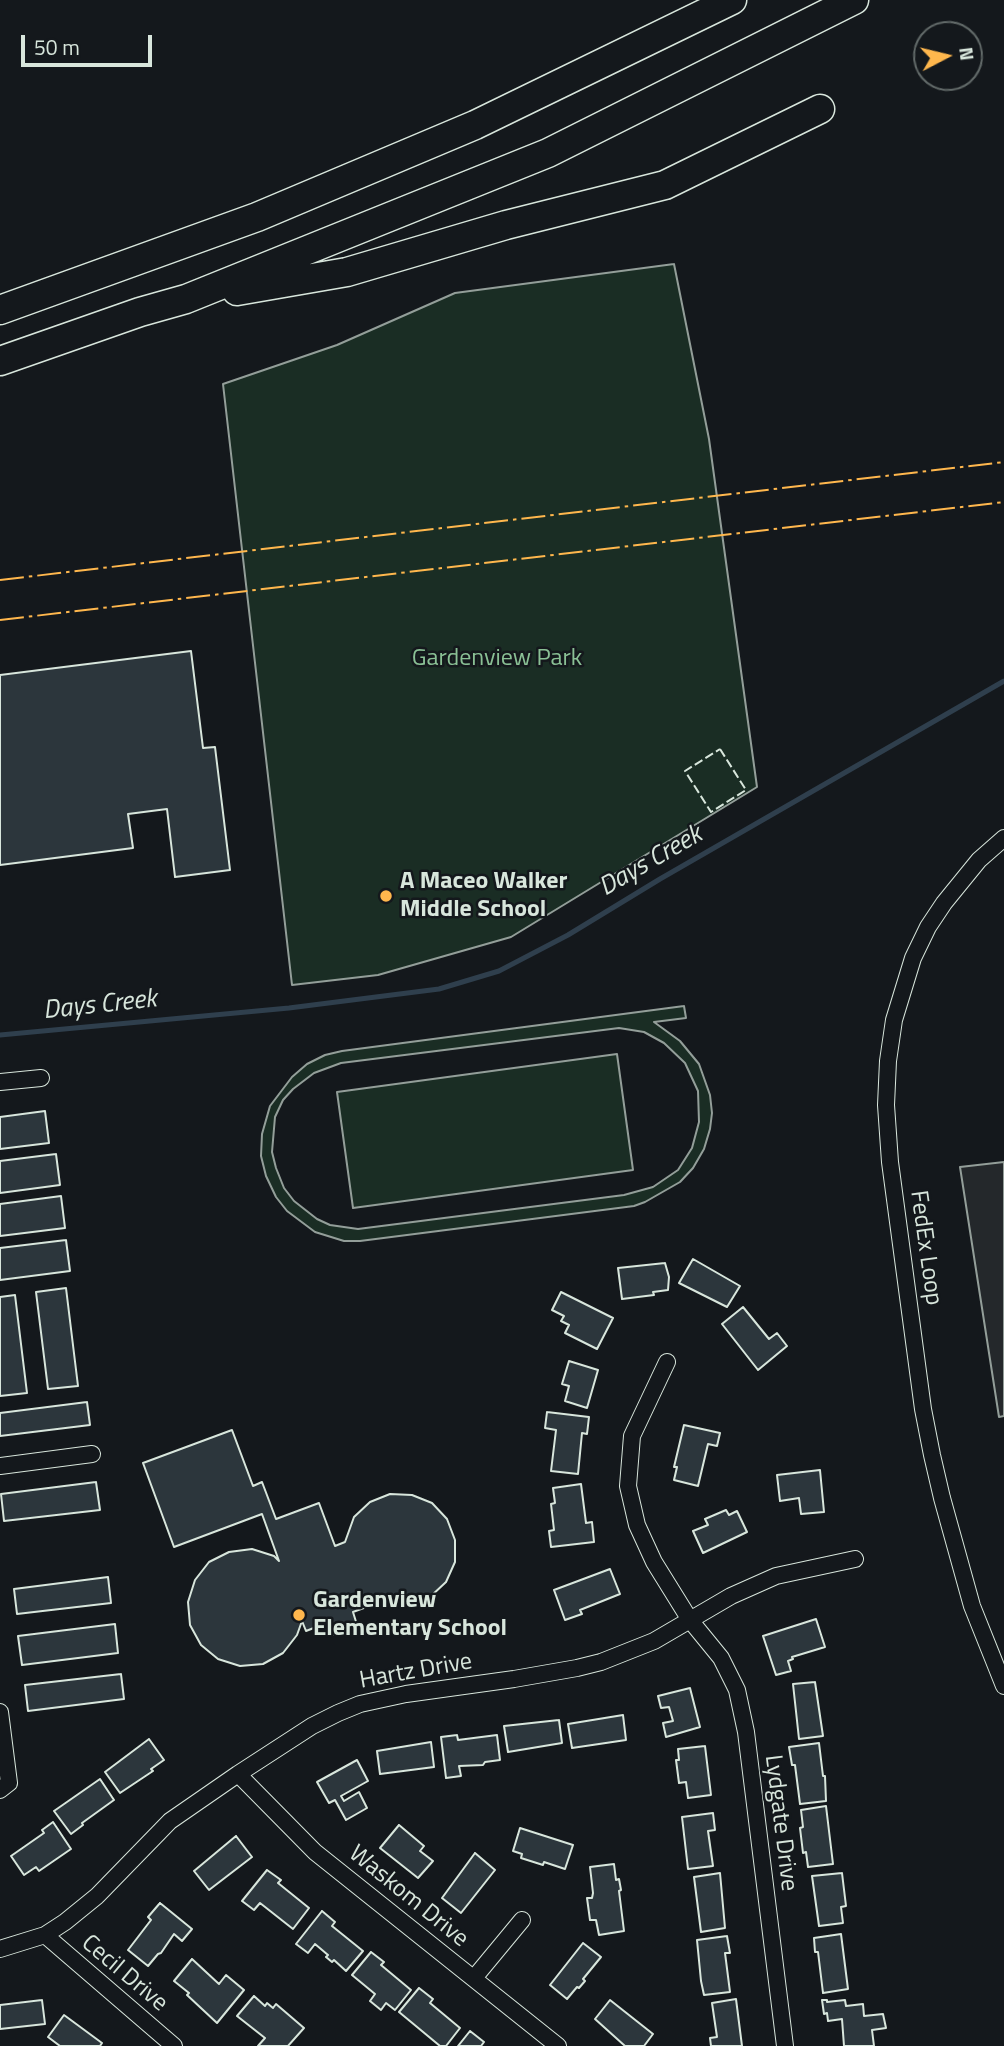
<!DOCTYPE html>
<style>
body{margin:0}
#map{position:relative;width:1004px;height:2046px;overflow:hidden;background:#14181c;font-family:"Titillium Web",sans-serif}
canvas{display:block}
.north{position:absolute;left:913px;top:21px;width:70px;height:70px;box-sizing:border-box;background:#14181c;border:2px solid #626a69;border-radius:50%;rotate:83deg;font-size:19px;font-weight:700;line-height:28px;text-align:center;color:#d8e6dc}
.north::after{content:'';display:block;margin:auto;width:24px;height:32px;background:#ffb74d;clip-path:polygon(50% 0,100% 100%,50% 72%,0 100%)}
.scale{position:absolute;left:21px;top:35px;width:131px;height:32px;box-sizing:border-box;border:4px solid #d8e6dc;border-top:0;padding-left:9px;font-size:21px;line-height:24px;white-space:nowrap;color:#d8e6dc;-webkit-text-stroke:5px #14181c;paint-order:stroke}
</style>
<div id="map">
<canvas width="1004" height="2046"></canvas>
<div class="north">N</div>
<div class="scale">50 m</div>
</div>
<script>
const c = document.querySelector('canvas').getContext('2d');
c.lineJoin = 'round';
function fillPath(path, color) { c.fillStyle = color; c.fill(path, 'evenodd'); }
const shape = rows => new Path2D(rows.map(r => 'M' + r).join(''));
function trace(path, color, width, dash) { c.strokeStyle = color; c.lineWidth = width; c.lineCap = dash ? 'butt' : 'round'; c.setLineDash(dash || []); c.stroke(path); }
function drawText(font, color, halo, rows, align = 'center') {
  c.font = font + ' "Titillium Web",sans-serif'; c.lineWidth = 5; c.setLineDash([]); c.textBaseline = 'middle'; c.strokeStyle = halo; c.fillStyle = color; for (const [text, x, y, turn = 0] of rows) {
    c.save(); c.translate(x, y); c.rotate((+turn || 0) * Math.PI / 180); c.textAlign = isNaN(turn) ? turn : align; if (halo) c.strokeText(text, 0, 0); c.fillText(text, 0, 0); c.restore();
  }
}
const green = shape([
 [674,264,709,439,757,787,511,937,378,975,292,985,223,384,337,345,455,293,674,264],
 [684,1006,686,1018,654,1022,680,1041,699,1064,710,1095,712,1113,710,1129,704,1149,693,1168,680,1182,645,1202,634,1206,360,1241,344,1241,315,1232,287,1211,276,1197,266,1176,261,1156,262,1134,270,1106,292,1077,307,1064,325,1055,342,1051,684,1006],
 [619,1028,644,1032,664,1043,685,1063,698,1091,699,1122,692,1148,678,1170,653,1187,624,1195,358,1229,330,1225,317,1219,294,1201,284,1188,276,1168,272,1152,275,1117,283,1100,293,1089,314,1073,341,1063,619,1028],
 [617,1054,633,1170,353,1208,337,1092,617,1054]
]);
fillPath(green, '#1a2d24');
trace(green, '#939e99', 2);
const parking = shape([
 [1004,1162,1004,1416,999,1417,960,1167,1004,1162]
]);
fillPath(parking, '#24282b');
trace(parking, '#939e99', 2);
trace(shape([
 [0,1035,289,1008,439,989,499,971,568,935,660,879,1004,681]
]), '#2f3f4d', 5);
const building = shape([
 [191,651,203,748,215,747,230,870,175,877,167,809,128,814,133,848,0,865,0,675,191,651],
 [45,1111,49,1143,0,1149,0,1117,45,1111],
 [56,1154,60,1185,0,1193,0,1161,56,1154],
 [61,1196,65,1228,0,1236,0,1204,61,1196],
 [66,1240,70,1271,0,1280,0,1248,66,1240],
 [693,1259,740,1286,727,1307,679,1283,693,1259],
 [665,1263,669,1277,668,1290,653,1292,654,1295,622,1299,618,1268,665,1263],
 [66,1288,78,1386,48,1389,36,1292,66,1288],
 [561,1292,613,1318,597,1349,565,1333,569,1325,561,1321,564,1316,552,1310,561,1292],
 [15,1295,27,1393,0,1396,0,1297,15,1295],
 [743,1307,769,1339,777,1333,787,1346,758,1370,722,1324,743,1307],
 [569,1361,598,1370,587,1408,565,1401,569,1386,562,1384,569,1361],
 [87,1402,90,1425,0,1436,0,1413,87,1402],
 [547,1412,589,1417,587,1434,582,1433,578,1474,551,1471,556,1430,545,1428,547,1412],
 [684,1425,720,1433,717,1446,708,1444,698,1486,674,1480,677,1467,674,1467,684,1425],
 [232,1430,253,1486,262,1482,276,1519,319,1503,335,1546,345,1542,354,1517,370,1502,390,1494,412,1495,432,1503,447,1519,455,1540,455,1562,446,1582,430,1597,410,1605,388,1605,380,1602,353,1612,357,1625,343,1634,327,1635,324,1624,306,1631,302,1621,297,1635,283,1653,263,1664,240,1666,218,1659,201,1645,190,1625,188,1602,195,1580,209,1562,229,1552,252,1549,274,1556,279,1561,262,1514,174,1547,143,1463,232,1430],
 [820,1470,824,1512,801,1514,799,1498,780,1501,777,1475,820,1470],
 [96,1482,100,1510,4,1521,1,1494,96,1482],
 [581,1484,586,1523,592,1522,594,1542,551,1547,549,1531,554,1530,551,1504,555,1503,553,1488,581,1484],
 [726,1510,729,1515,737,1511,747,1532,703,1553,693,1531,708,1525,705,1519,726,1510],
 [610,1569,620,1594,580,1610,582,1614,565,1620,554,1590,610,1569],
 [108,1577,111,1603,17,1614,14,1589,108,1577],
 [816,1619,825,1647,792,1657,793,1659,788,1661,791,1671,776,1675,763,1636,816,1619],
 [115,1624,118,1653,22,1665,18,1636,115,1624],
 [121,1674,124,1699,28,1711,25,1685,121,1674],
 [815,1682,823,1736,799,1739,793,1684,815,1682],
 [690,1688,700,1727,666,1737,663,1723,673,1721,669,1707,661,1708,658,1696,690,1688],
 [623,1715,626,1740,572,1748,568,1724,623,1715],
 [559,1720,562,1743,508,1752,504,1726,559,1720],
 [457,1735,458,1740,497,1735,500,1760,485,1762,483,1765,459,1766,461,1776,446,1778,441,1737,457,1735],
 [149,1739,164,1760,151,1769,153,1771,120,1793,105,1772,149,1739],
 [431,1742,434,1767,380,1774,377,1751,431,1742],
 [819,1743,823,1776,825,1776,826,1801,800,1804,795,1765,792,1765,789,1747,819,1743],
 [705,1746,711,1795,688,1798,686,1782,679,1783,676,1760,679,1760,678,1749,705,1746],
 [357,1760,368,1781,341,1796,344,1801,359,1792,367,1808,346,1820,335,1800,329,1803,317,1782,357,1760],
 [100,1779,114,1800,82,1823,83,1825,71,1834,54,1811,100,1779],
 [826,1806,833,1864,808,1867,806,1852,803,1853,800,1828,803,1827,801,1810,826,1806],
 [713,1813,715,1830,708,1831,713,1866,688,1869,682,1817,713,1813],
 [53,1822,71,1849,39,1871,36,1867,24,1875,11,1856,44,1833,42,1830,53,1822],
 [399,1825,424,1846,420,1851,433,1861,418,1878,380,1848,399,1825],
 [520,1828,573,1845,565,1869,544,1862,543,1865,521,1858,522,1854,513,1851,520,1828],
 [236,1836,252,1857,209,1890,194,1871,236,1836],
 [475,1853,495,1870,461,1913,442,1898,475,1853],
 [614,1864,616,1880,619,1879,621,1890,619,1891,624,1931,599,1935,596,1920,590,1920,587,1898,592,1898,593,1893,590,1867,614,1864],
 [267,1870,281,1880,278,1883,309,1908,293,1929,260,1903,254,1910,242,1901,267,1870],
 [720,1873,725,1928,701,1932,694,1877,720,1873],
 [842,1873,846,1906,841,1907,843,1923,819,1926,812,1876,842,1873],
 [160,1903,192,1929,182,1941,174,1934,161,1953,158,1954,148,1966,128,1950,151,1920,148,1917,160,1903],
 [322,1911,335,1922,332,1926,363,1951,346,1971,334,1960,332,1962,326,1957,328,1955,315,1944,308,1953,296,1944,322,1911],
 [841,1934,848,1989,823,1993,818,1952,815,1952,814,1938,841,1934],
 [727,1936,730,1953,725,1953,730,1992,704,1995,701,1981,697,1940,727,1936],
 [583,1943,601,1957,583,1979,585,1981,579,1988,577,1987,567,1999,550,1985,583,1943],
 [371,1952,384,1962,381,1965,411,1990,395,2010,386,2003,381,2010,370,2001,375,1994,352,1975,371,1952],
 [192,1959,219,1984,226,1975,244,1990,217,2023,187,1995,189,1993,174,1981,192,1959],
 [419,1988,433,1999,430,2003,460,2028,446,2046,440,2046,399,2012,419,1988],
 [254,1996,265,2006,267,2003,273,2008,276,2004,304,2028,288,2046,258,2046,265,2038,237,2016,254,1996],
 [736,1999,742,2046,711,2046,710,2038,717,2037,712,2003,736,1999],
 [42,2000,45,2024,0,2029,0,2005,42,2000],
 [610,2000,653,2034,644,2046,625,2046,595,2019,610,2000],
 [822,2000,827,2000,827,2002,845,2000,846,2006,863,2004,864,2016,883,2014,886,2028,872,2030,874,2046,844,2046,842,2019,828,2021,827,2013,824,2014,822,2000],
 [64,2015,102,2043,100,2046,60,2046,48,2037,64,2015],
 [470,2031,484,2042,481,2046,458,2046,470,2031]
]);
fillPath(building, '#2c363c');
trace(building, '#d8e6dc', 2);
const street = shape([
 [1004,838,979,860,944,903,928,927,913,958,894,1020,888,1061,886,1105,890,1162,923,1409,932,1455,942,1498,972,1606,1004,1686],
 [0,1082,41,1078],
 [667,1362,632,1436,628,1486,637,1525,654,1562,690,1620,721,1658,737,1690,746,1732,785,2046],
 [0,1466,92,1454],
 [0,1712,9,1783,0,1790],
 [238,1774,315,1852,558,2046],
 [45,1935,174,2046],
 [0,1949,45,1935,65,1922,97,1896,170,1821,238,1774,312,1726,338,1713,360,1704,406,1694,514,1679,577,1668,601,1662,654,1641,731,1596,776,1576,855,1559],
 [474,1978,522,1920]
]);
const highway = shape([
 [237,291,347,272,506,225,665,185,820,109],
 [0,310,257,217,475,125,732,0],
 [0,361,140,312,186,299,548,153,854,0]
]);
trace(street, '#d8e6dc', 18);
trace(highway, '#d8e6dc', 31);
trace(street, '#14181c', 16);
trace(highway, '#14181c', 28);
trace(shape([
 [720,749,746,790,711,812,685,771,720,749]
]), '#d8e6dc', 2, [9, 3.5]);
trace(shape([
 [0,580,1004,462],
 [0,620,1004,502]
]), '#ffb74d', 2, [24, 5, 3.5, 5]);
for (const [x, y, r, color] of [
 [386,896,7,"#ffb74d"],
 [299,1615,7,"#ffb74d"]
]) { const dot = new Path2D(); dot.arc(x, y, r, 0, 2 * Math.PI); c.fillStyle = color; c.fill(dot); trace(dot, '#14181c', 2.5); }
drawText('24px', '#8ac095', '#14181c', [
 ["Gardenview Park",497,659]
]);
drawText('bold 24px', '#d8e6dc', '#14181c', [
 ["A Maceo Walker",400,882],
 ["Middle School",400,910],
 ["Gardenview",313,1601],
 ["Elementary School",313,1629]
], 'left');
drawText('24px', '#d8e6dc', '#14181c', [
 ["FedEx Loop",925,1248,82],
 ["Hartz Drive",416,1672,-10],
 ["Lydgate Drive",780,1823,83],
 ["Waskom Drive",408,1897,39],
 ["Cecil Drive",124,1974,40]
]);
drawText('italic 26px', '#d8e6dc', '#14181c', [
 ["Days Creek",651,862,-30],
 ["Days Creek",100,1006,-6]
]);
</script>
